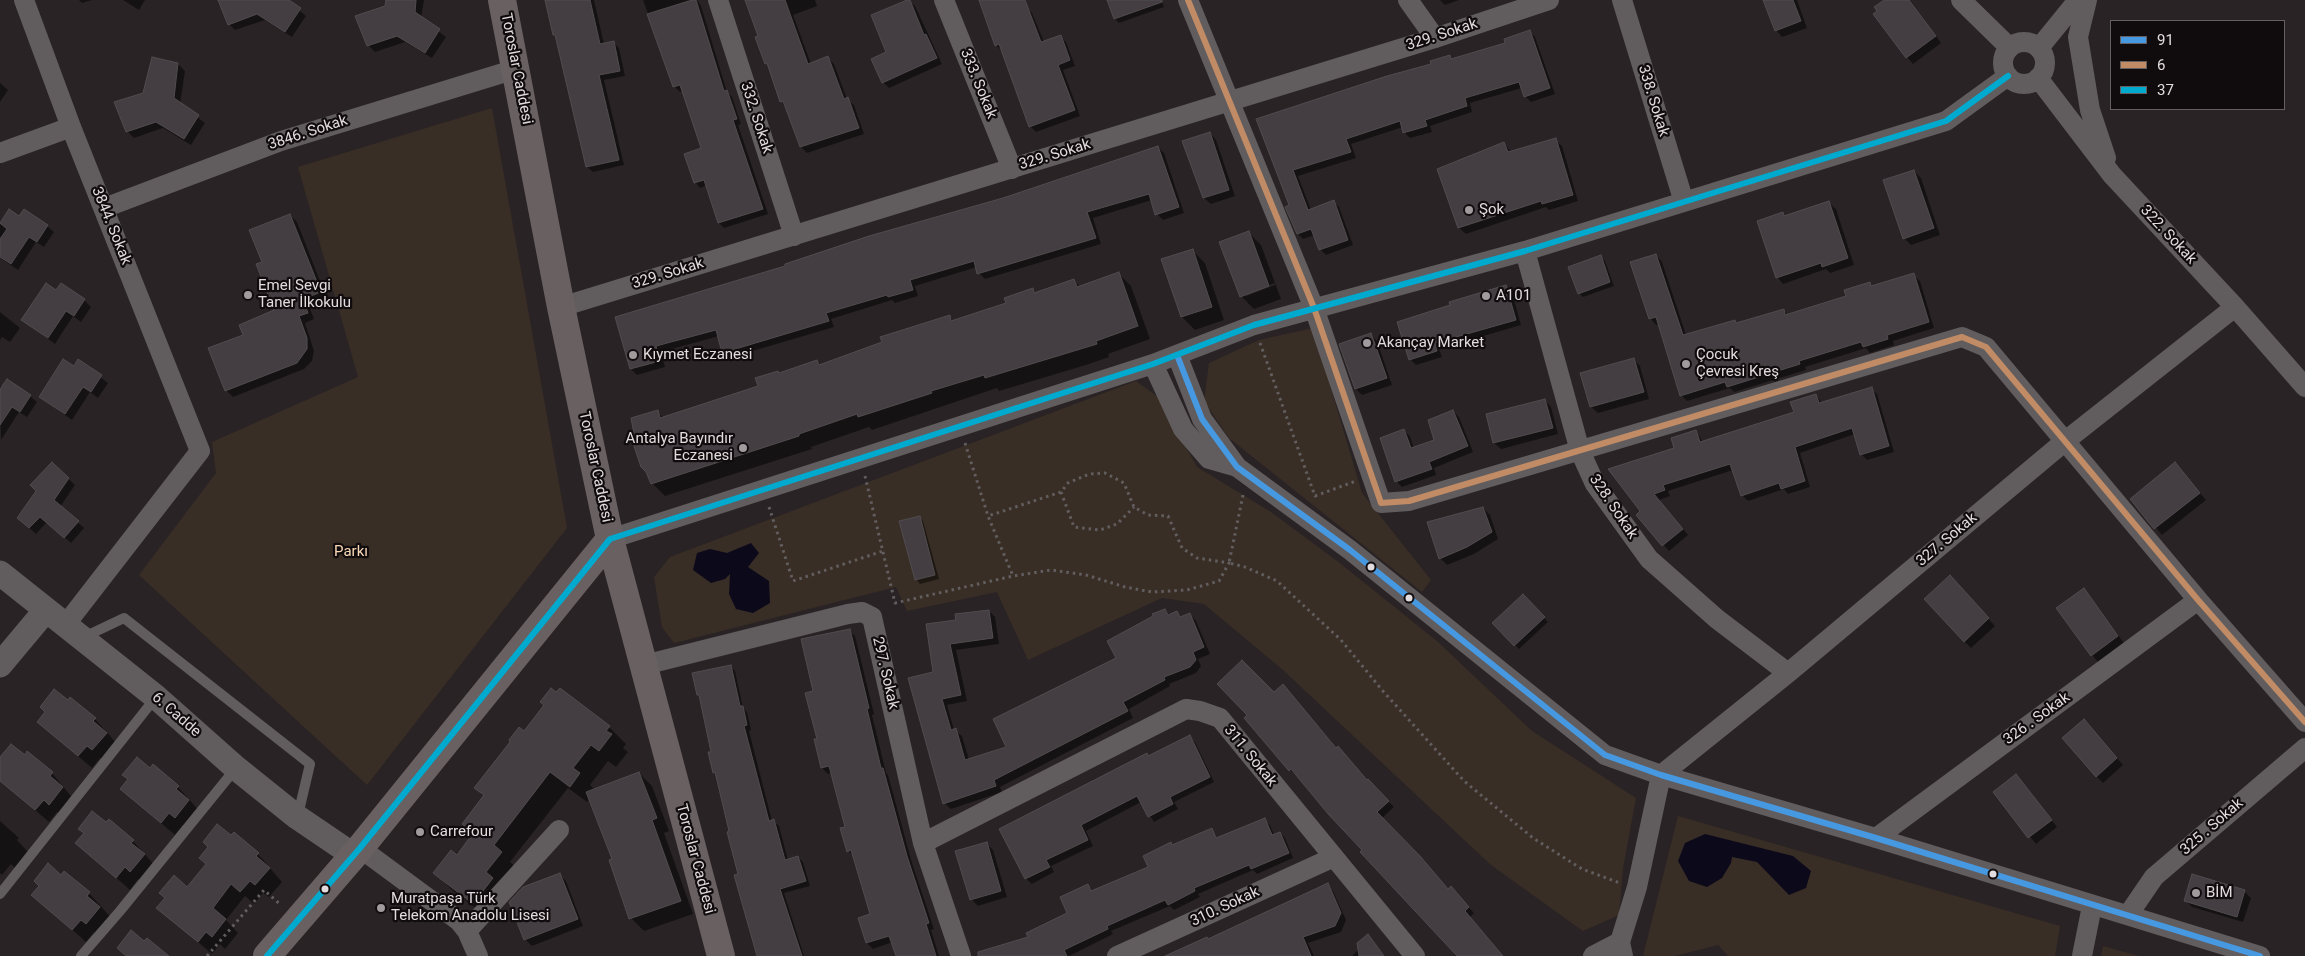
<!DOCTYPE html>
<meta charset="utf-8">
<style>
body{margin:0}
#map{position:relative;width:2305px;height:956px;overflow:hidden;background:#292325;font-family:Roboto,sans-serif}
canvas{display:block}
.legend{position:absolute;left:2110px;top:20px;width:175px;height:90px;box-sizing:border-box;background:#100c0e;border:1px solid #645f61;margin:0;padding:6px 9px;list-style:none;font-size:15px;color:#e3dcde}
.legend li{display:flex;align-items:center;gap:10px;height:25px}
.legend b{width:25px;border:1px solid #645f61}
</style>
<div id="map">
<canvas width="2305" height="956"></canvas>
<ul class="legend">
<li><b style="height:6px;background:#4699e1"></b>91</li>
<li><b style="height:6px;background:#c18c65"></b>6</li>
<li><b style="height:6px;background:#00a9ce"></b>37</li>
</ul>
</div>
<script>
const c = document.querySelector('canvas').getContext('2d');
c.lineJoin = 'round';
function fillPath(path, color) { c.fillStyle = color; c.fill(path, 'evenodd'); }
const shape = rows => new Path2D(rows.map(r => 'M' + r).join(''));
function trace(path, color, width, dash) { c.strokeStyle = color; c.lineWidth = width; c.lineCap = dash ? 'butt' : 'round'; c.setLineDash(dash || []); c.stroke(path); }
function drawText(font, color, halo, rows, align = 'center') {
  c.font = font + ' Roboto,sans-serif'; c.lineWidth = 4.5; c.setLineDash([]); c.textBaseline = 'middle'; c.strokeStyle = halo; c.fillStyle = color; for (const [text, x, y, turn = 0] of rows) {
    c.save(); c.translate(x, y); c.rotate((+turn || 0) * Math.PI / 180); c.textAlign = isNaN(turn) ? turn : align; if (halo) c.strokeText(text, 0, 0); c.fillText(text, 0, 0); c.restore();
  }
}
fillPath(shape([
 [492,108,567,528,367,785,139,575,216,473,212,442,358,377,298,167],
 [1313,328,1362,493,1431,580,1422,592,1229,438,1204,401,1209,363,1259,340],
 [1136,381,1158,397,1197,467,1271,512,1341,564,1438,642,1532,731,1636,798,1623,868,1619,915,1583,931,1491,865,1283,670,1204,604,1162,598,1028,660,997,592,907,611,896,587,674,643,662,627,654,577,670,557],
 [1678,816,2060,926,2055,956,1728,956,1718,945,1675,956,1643,956],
 [2103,946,2139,956,2101,956]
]), '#392e25');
fillPath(shape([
 [751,543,759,553,748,567,769,581,770,603,753,613,736,609,729,594,730,574,725,579,711,583,693,570,697,553,710,549,727,553],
 [1705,834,1793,856,1811,871,1806,888,1789,895,1757,862,1732,857,1731,863,1722,878,1707,887,1689,881,1678,861,1685,843]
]), '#0c091b');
fillPath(shape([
 [79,0,92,0,82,3],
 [123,0,145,0,139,10],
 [219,0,287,0,306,16,292,37,265,20,235,30,229,24],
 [387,0,424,0,421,18,446,37,432,58,405,42,375,52,368,45],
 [546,0,594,0,604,44,613,42,619,48,625,76,604,80,624,165,593,172,587,167,557,38,554,35],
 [643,0,697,0,701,6,727,92,732,97,741,124,738,125,768,214,724,228,719,223,707,185,700,188,695,182,702,149,683,90,680,92,674,86],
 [747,0,815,0,817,6,793,15,811,64,828,58,834,64,847,99,854,105,864,134,807,153,801,147,786,106,782,101,757,38,760,37],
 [980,0,1020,0,1032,13,1044,42,1060,36,1066,42,1075,66,1063,70,1080,116,1036,132,1030,126,1002,51,996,45],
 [1108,0,1161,0,1164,7,1119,23,1115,19],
 [1440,0,1459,0,1445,5],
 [1765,0,1797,0,1807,28,1782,37,1776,30],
 [1886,0,1910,0,1941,43,1913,64,1907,57],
 [909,1,915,6,942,64,889,88,883,82,888,53],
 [1530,32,1535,37,1555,94,1531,102,1526,97,1522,88,1470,103,1472,112,1430,126,1432,132,1410,138,1404,132,1403,127,1351,144,1356,158,1298,176,1311,210,1333,201,1339,207,1353,245,1326,255,1320,249,1315,235,1303,239,1298,234,1280,176,1433,64,1450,56,1453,60,1507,44],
 [178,64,185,71,180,104,205,123,191,145,163,128,134,138,127,131,144,94],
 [0,83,8,90,0,102],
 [1210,133,1216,140,1235,196,1211,204,1204,198],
 [1555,140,1562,146,1578,201,1549,210,1546,207,1466,234,1459,228,1504,143,1512,153],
 [1158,147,1164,153,1184,213,1163,220,1157,214,1152,200,1093,218,1101,244,985,279,979,273,977,267,915,286,918,296,895,303,892,300,831,319,834,327,729,358,723,352,719,336,661,352,665,367,637,375,631,369,617,318,1004,199],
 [1914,171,1921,178,1940,235,1911,245,1904,238],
 [1829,203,1836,209,1854,265,1830,273,1826,269,1783,284,1777,277,1782,214,1786,217],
 [10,210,20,218,47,226,54,232,44,247,36,242,18,270,0,258,0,225],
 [290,215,297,222,327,299,309,306,314,319,305,323,314,351,312,361,304,369,233,397,226,390,244,336,276,311,264,262],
 [1248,232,1261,245,1281,299,1254,309,1241,296],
 [1275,283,1275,285,1246,296,1246,293],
 [1192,250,1205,263,1224,320,1195,330,1182,317],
 [1656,255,1662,262,1686,335,1735,321,1738,324,1783,310,1788,315,1848,297,1870,283,1873,287,1913,275,1920,281,1934,328,1893,341,1894,345,1870,353,1866,348,1805,367,1806,370,1734,392,1730,388,1687,401,1681,395,1659,324,1656,325,1650,318],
 [1600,257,1605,261,1614,286,1583,297,1579,293],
 [1118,273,1131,286,1150,339,1108,354,1109,357,1086,365,999,391,997,388,872,430,869,427,811,447,812,449,665,496,652,483,657,412,664,418,759,387,779,374,817,361,822,366,949,316,954,322,1008,304,1032,290,1036,294,1073,280,1080,287],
 [1506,287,1512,292,1521,325,1439,349,1442,357,1416,365,1410,359],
 [57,292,84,300,91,307,81,322,73,316,55,344,23,320],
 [0,312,20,328,10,342,2,337,0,340],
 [1370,334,1377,341,1392,385,1362,395,1356,389],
 [1633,359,1640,366,1649,399,1598,413,1591,407,1582,374],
 [79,361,108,383,98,398,90,392,72,420,40,397,74,368],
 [0,386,30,396,37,402,27,417,19,412,1,440],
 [1871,389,1877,394,1894,452,1867,460,1861,454,1855,434,1800,453,1810,487,1788,494,1784,489,1748,501,1742,495,1733,470,1668,491,1670,496,1659,500,1688,535,1669,551,1638,515,1675,449,1696,431,1703,442,1795,413,1816,395,1822,403],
 [1545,400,1551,407,1558,434,1501,449,1494,443,1487,415],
 [1453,411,1459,417,1473,452,1434,468,1436,475,1402,487,1396,481,1404,431,1410,436,1414,449,1436,441],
 [52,463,75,485,60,507,84,528,71,543,47,522,36,534,25,524],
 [2175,464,2206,500,2162,535,2132,499],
 [1483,508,1490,515,1498,539,1474,554,1447,565,1440,558],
 [919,517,923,521,939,579,920,584,916,579],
 [1956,583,1995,626,1971,648,1964,641],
 [2083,590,2124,643,2098,662,2092,655],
 [1523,596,1548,622,1519,649,1494,623],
 [1165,610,1170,615,1177,612,1182,618,1190,614,1196,621,1210,654,1198,659,1201,666,1196,673,1169,684,1170,686,1129,709,1133,718,1000,787,1002,792,951,809,944,803,934,673,957,621,989,611,995,617,999,644,956,650,967,701,947,705,954,730,962,736,969,760,1008,747,1118,658],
 [849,630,855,636,874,714,872,715,886,773,888,775,912,863,934,929,931,930,939,956,897,956,893,942,873,949,867,943,860,919,872,915,855,857,848,851,846,828,832,773,828,774,822,768,814,692],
 [730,666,735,671,743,708,747,712,751,730,749,731,772,821,774,821,779,826,788,860,798,857,803,862,810,886,784,893,804,956,757,956,731,832,717,775,714,772,712,753,701,698,698,695],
 [1274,694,1336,749,1394,807,1381,819,1448,890,1456,894,1474,913,1470,917,1503,956,1456,956,1454,954,1456,952,1297,774,1296,775,1290,770],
 [71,699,95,719,119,746,106,762,100,758,92,768,38,722],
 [609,727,626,744,623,748,628,752,616,767,608,761,590,785,595,790,639,773,652,786,669,831,664,833,693,914,644,931,631,918,613,860,590,799,587,802,568,788,510,862,518,869,509,896,491,920,452,890,435,873,457,856,474,834,485,797,476,788,525,733],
 [2090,727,2123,765,2103,783,2096,776],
 [1190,737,1195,742,1214,782,1174,802,1178,809,1154,822,1141,802,1086,831,1093,846,1051,866,1054,872,1032,884,1026,879,1001,829,1147,754,1149,757],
 [28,753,52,773,75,801,63,817,57,812,49,822,0,780,0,759,25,757],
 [150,770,178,787,202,814,188,830,183,825,175,835,121,789],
 [2022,782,2057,827,2036,844,1994,792],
 [1265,820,1270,825,1274,835,1280,833,1285,838,1293,858,1257,874,1253,870,1198,894,1200,897,1174,910,1170,906,1111,931,1113,934,1069,956,1047,956,1069,914,1087,885,1093,891,1150,867,1173,846,1211,830,1218,839],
 [0,821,19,838,17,840,29,853,16,869,11,864,2,875,0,873],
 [109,821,133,841,157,868,144,884,138,879,130,890,77,843],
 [234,834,258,854,282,882,269,897,263,893,254,904,245,896,226,920,238,933,225,949,220,944,212,954,158,908,187,888],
 [986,843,993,850,1007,897,978,906,971,899],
 [559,874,566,881,583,926,532,946,525,939],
 [62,876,89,893,113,920,99,936,94,932,86,942,33,895],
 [1328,885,1333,891,1346,920,1341,932,1308,943,1314,956,1173,956],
 [2244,891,2251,898,2243,922,2192,907,2186,901],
 [1368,936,1384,956,1352,956,1359,949]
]), '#0007');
const building = shape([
 [218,0,289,0,301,8,285,32,257,14,228,25,218,0],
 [386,0,416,0,415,12,440,29,425,53,397,36,367,46,355,16,385,6,386,0],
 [545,0,590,0,600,44,614,41,620,71,599,75,619,160,586,167,555,35,553,35,545,0],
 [692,0,696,0,724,91,727,90,737,119,733,120,763,209,718,223,704,180,694,183,684,154,701,148,680,85,673,87,647,14,692,0],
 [745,0,785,0,808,64,828,56,844,99,848,97,859,128,800,147,783,101,780,102,767,63,765,64,755,37,758,36,745,0],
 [907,0,910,0,924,35,926,34,937,58,882,83,871,59,886,52,871,15,907,0],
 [979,0,1025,0,1041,42,1061,35,1070,60,1058,65,1075,110,1029,127,999,44,995,46,979,0],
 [1107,0,1162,0,1162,2,1114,19,1107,0],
 [1763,0,1793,0,1801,21,1775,31,1763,0],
 [1884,0,1909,0,1936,36,1906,58,1873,14,1877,11,1874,7,1884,0],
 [1530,30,1550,88,1524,97,1519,82,1465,98,1467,106,1425,120,1427,126,1403,133,1400,121,1346,139,1351,152,1293,170,1308,210,1334,200,1348,240,1319,250,1311,229,1297,234,1285,207,1289,205,1278,176,1256,119,1387,76,1431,64,1430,61,1450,55,1451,59,1505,43,1504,39,1530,30],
 [152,57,178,63,174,98,199,115,184,139,156,122,126,132,114,102,143,93,152,57],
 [1210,132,1229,190,1203,198,1182,141,1210,132],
 [1556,138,1573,195,1542,204,1541,201,1458,228,1437,169,1504,142,1508,152,1556,138],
 [1158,146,1179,207,1155,215,1149,194,1087,212,1096,238,977,274,974,261,910,280,913,290,888,297,887,295,826,313,829,321,722,353,716,330,656,346,660,361,630,369,615,317,785,266,785,264,869,236,1003,198,1158,146],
 [1914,170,1934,228,1903,239,1883,180,1914,170],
 [1829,201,1848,258,1822,267,1821,263,1776,278,1757,221,1783,212,1784,216,1829,201],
 [9,209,19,216,24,209,48,225,37,242,29,237,11,264,0,257,0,239,7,229,0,223,9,209],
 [290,214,321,292,303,299,308,313,299,316,307,338,307,349,297,363,225,391,208,348,243,335,239,325,274,310,256,264,262,262,249,230,290,214],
 [1249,231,1269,286,1240,297,1219,242,1249,231],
 [1193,249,1212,307,1181,317,1161,259,1193,249],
 [1656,254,1683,335,1735,320,1736,323,1784,309,1785,315,1846,296,1844,290,1870,282,1871,286,1914,273,1929,322,1887,335,1888,339,1863,347,1861,342,1799,361,1800,364,1727,387,1725,382,1680,396,1656,317,1649,319,1630,262,1656,254],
 [1601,255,1610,282,1578,294,1568,267,1601,255],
 [1119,272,1138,326,1096,341,1097,344,985,378,984,375,931,391,932,393,858,417,857,414,799,434,799,436,651,484,646,472,641,467,632,440,634,434,631,418,658,410,660,418,758,386,755,378,778,371,779,373,817,360,819,365,882,342,880,337,950,315,951,321,1006,303,1004,298,1033,288,1034,293,1074,279,1077,287,1119,272],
 [46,283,56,290,61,283,85,299,74,316,66,311,48,338,21,320,46,283],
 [1506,285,1516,320,1435,343,1437,351,1409,360,1397,322,1450,305,1449,302,1506,285],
 [1371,333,1387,378,1355,389,1339,344,1371,333],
 [1634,358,1644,392,1590,407,1580,373,1634,358],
 [63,359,74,366,78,359,102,375,91,392,83,387,65,414,39,397,63,359],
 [7,379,31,395,20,412,12,407,0,425,0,389,7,379],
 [1872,387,1889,446,1860,455,1852,428,1795,447,1805,481,1781,489,1779,483,1741,496,1730,464,1663,485,1665,490,1654,494,1683,529,1662,546,1636,515,1640,511,1608,469,1674,448,1671,438,1696,430,1700,442,1794,412,1790,402,1816,394,1819,403,1872,387],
 [1545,399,1553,428,1493,443,1486,414,1545,399],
 [1453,410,1468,446,1429,462,1432,469,1395,482,1380,438,1404,429,1411,448,1434,440,1428,420,1453,410],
 [52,462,69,478,54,500,79,521,64,538,40,517,29,528,17,518,36,491,30,485,52,462],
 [2175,462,2200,493,2154,529,2130,499,2175,462],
 [1483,507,1492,532,1467,547,1439,559,1427,522,1483,507],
 [920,516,935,575,915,580,899,521,920,516],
 [1950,575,1989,618,1964,642,1924,599,1950,575],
 [2084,588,2118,636,2091,656,2056,608,2084,588],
 [1523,594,1545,617,1514,646,1492,623,1523,594],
 [1165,609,1168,615,1177,611,1180,617,1190,613,1204,647,1193,652,1196,660,1190,667,1164,677,1165,680,1123,702,1128,711,994,780,996,786,943,804,908,678,933,672,926,624,956,620,955,614,989,610,993,638,950,644,961,695,942,699,951,730,956,728,965,760,1006,747,993,719,1116,658,1107,641,1153,616,1152,614,1165,609],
 [850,629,869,708,867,709,881,768,883,768,907,856,929,923,926,924,936,956,896,956,889,936,866,943,858,918,870,914,851,850,847,852,840,828,845,827,829,766,821,768,814,739,817,739,805,693,813,691,801,639,850,629],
 [1242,660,1274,692,1283,684,1336,748,1338,746,1367,780,1368,779,1389,801,1377,812,1420,856,1448,889,1451,886,1469,907,1465,911,1503,956,1457,956,1360,852,1362,850,1329,815,1291,769,1289,771,1244,718,1247,715,1217,684,1242,660],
 [731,665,740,706,743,706,747,725,744,726,769,821,774,819,785,860,798,856,806,881,780,889,802,956,757,956,734,875,738,874,727,832,729,831,715,772,713,773,708,752,711,752,699,695,697,695,692,673,731,665],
 [551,688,556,692,560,688,610,726,606,731,612,734,599,751,591,745,573,768,580,773,570,787,550,772,494,845,502,852,486,872,493,878,473,904,433,873,451,850,457,855,473,833,462,824,484,795,474,788,510,742,509,740,519,727,524,731,544,705,540,702,551,688],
 [54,689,68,700,70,697,96,718,93,721,107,733,92,750,87,746,78,756,37,722,45,712,40,707,54,689],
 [2084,719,2117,758,2096,777,2062,738,2084,719],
 [1190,735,1210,777,1170,797,1173,804,1148,817,1137,796,1081,825,1088,840,1046,860,1050,867,1025,879,999,829,1147,753,1148,756,1190,735],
 [11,744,25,755,27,751,53,772,50,776,63,787,49,805,44,800,35,810,0,781,0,757,11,744],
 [137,757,150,768,153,764,179,786,176,789,189,800,175,818,169,813,161,823,120,789,128,779,122,775,137,757],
 [639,772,657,818,652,820,681,901,629,919,609,860,612,859,586,792,639,772],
 [2016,774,2052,820,2028,838,1993,792,2016,774],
 [92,811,106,822,109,819,134,840,131,843,145,854,130,872,125,867,116,878,75,843,84,833,78,829,92,811],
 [1265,818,1272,835,1280,832,1289,853,1251,869,1249,865,1194,888,1195,891,1168,905,1165,900,1107,926,1108,929,1064,950,1067,956,978,956,978,952,1028,937,1026,933,1067,913,1060,897,1088,884,1091,891,1148,867,1143,856,1171,842,1172,845,1212,828,1216,838,1265,818],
 [217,824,231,835,234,832,259,853,256,856,270,868,255,885,250,881,240,892,231,884,213,908,226,919,212,937,206,932,198,942,156,908,165,898,159,893,174,875,187,887,206,864,199,858,208,847,203,842,217,824],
 [987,842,1001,891,970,900,955,851,987,842],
 [48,863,61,875,64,871,90,892,87,896,100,907,86,924,81,920,72,930,31,895,39,886,34,881,48,863],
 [560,873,578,919,524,940,509,902,523,887,560,873],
 [2192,874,2245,890,2237,917,2184,901,2192,874],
 [1328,883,1341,913,1335,926,1303,937,1311,956,1165,956,1207,937,1208,939,1328,883],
 [131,930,144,941,147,938,169,956,126,956,117,948,131,930],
 [1368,934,1384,956,1359,956,1357,943,1368,934]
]);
fillPath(building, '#443e43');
trace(building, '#504c4e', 1);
trace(shape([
 [1260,343,1315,496,1356,481],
 [965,443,988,516],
 [865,476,895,603,1013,576,1051,570,1086,575,1125,587,1152,592,1187,590,1219,581,1229,563,1197,558,1182,548,1168,516,1148,515,1134,507,1124,483,1105,473,1089,474,1068,483,1061,492,988,516,1013,576],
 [1061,492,1074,527,1100,530,1117,524,1134,507],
 [1243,495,1229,563,1245,567,1277,581,1341,640,1382,690,1464,781,1533,838,1582,869,1620,883],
 [769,507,793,581,883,551],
 [207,956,264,890,281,905]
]), '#625e60', 3, [2.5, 4]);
trace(shape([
 [84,637,124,618,310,764,298,815],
 [0,894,156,697],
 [81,956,120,911,236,768]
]), '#615d5e', 10);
trace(shape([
 [24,0,71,127,200,451,66,624],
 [718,0,794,236],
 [944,0,1012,169],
 [1188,0,1314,308,1381,503,1409,501,1962,337,1986,347,2198,600,2305,722],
 [1408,0,1435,38],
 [1622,0,1684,202],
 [1961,0,2009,47],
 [2087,0,2078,37,2090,110,2106,158],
 '2003 63a21 21 0 1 1 42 0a21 21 0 1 1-42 0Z',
 [2039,48,2078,0],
 [2038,78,2112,175,2235,307,2305,387],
 [0,153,71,127],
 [104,208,281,141,516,69],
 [1525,251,1580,451,1595,484,1649,559,1717,619,1788,673],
 [561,307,1435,38,1549,0],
 [1177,355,1202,419,1237,467,1350,550,1605,755,1661,775,1876,838,2260,956],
 [1153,364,1183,429,1209,459,1237,467],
 [610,539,1153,364,1254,325,1525,251,1946,121,2008,76],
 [644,665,848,614,862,612,872,617,923,843,961,956],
 [1876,838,2198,600],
 [923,843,1186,709,1200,711,1220,718,1415,956],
 [360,848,459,921,467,931,478,956],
 [2128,915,2154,877,2305,748],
 [467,931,559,830],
 [1117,956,1332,858],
 [1593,956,1620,942],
 [1623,956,1620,942,1637,887,1661,775,1788,673,2064,442,2235,307],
 [2082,956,2092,906]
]), '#615d5e', 20);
trace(shape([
 [0,573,156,697,236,768,297,817,353,855],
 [0,665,46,610]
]), '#615d5e', 25);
trace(shape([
 [502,0,561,307,610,539,721,956],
 [267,956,360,848,610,539]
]), '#696161', 28);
trace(shape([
 [1177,355,1202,419,1237,467,1350,550,1605,755,1661,775,1876,838,2260,956]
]), '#4699e1', 6);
trace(shape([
 [1188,0,1314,308,1381,503,1409,501,1962,337,1986,347,2198,600,2305,722]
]), '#c18c65', 6);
trace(shape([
 [267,956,360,848,610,539,1153,364,1254,325,1525,251,1946,121,2008,76]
]), '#00a9ce', 6);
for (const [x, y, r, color] of [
 [1469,210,5,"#a29b9d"],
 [248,295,5,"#a29b9d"],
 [1486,296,5,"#a29b9d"],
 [1367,343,5,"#a29b9d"],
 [633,355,5,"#a29b9d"],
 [1686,364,5,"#a29b9d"],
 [743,448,5,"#a29b9d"],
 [1371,567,4.5,"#e3dcde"],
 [1409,598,4.5,"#e3dcde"],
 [420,832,5,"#a29b9d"],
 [1993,874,4.5,"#e3dcde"],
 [325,889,4.5,"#e3dcde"],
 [2196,893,5,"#a29b9d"],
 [381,908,5,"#a29b9d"]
]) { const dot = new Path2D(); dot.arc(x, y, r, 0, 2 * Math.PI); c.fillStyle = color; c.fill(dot); trace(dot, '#100c0e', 2); }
drawText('15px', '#e3dcde', '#100c0e', [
 ["329. Sokak",1442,35,-18],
 ["Toroslar Caddesi",516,69,79],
 ["333. Sokak",978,84,68],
 ["338. Sokak",1653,101,73],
 ["332. Sokak",756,118,72],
 ["3846. Sokak",308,133,-18],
 ["329. Sokak",1055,155,-17],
 ["3844. Sokak",111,226,68],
 ["322. Sokak",2168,235,47],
 ["329. Sokak",668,274,-17],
 ["Toroslar Caddesi",595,467,78],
 ["328. Sokak",1613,507,56],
 ["327. Sokak",1947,540,-40],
 ["297. Sokak",885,673,77],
 ["6. Cadde",176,715,41],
 ["326 . Sokak",2037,719,-36],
 ["311. Sokak",1250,756,51],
 ["325 . Sokak",2212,827,-41],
 ["Toroslar Caddesi",695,859,75],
 ["310. Sokak",1225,907,-25]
]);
drawText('15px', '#e3dcde', '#100c0e', [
 ["Şok",1479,210],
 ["Emel Sevgi",258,286],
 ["Taner İlkokulu",258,303],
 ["A101",1496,296],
 ["Akançay Market",1377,343],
 ["Kıymet Eczanesi",643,355],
 ["Çocuk",1696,355],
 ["Çevresi Kreş",1696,372],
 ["Antalya Bayındır",733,439,"right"],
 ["Eczanesi",733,456,"right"],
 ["Carrefour",430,832],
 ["BİM",2206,893],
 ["Muratpaşa Türk",391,899],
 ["Telekom Anadolu Lisesi",391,916]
], 'left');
drawText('15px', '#fad8b8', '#100c0e', [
 ["Parkı",351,552]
]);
</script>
